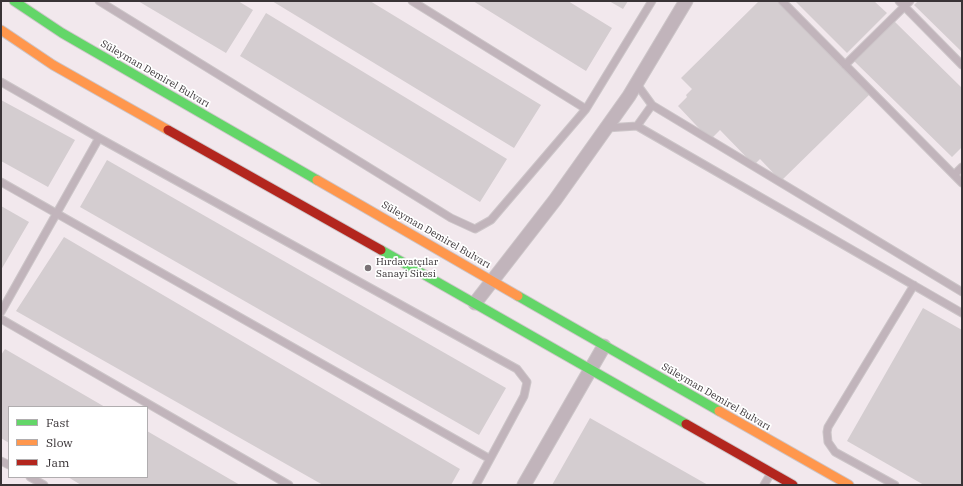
<!DOCTYPE html>
<meta charset="utf-8">
<style>
body{margin:0}
#map{position:relative;width:963px;height:486px;overflow:hidden;background:#f2e8ed;font-family:"IBM Plex Serif",serif}
canvas{display:block}
.frame{position:absolute;inset:0;border:2px solid #393336;pointer-events:none}
.legend{position:absolute;left:8px;top:406px;width:140px;height:72px;box-sizing:border-box;background:#fff;border:1px solid #b0adaf;margin:0;padding:5px 7px;list-style:none;font-size:12px;color:#393336}
.legend li{display:flex;align-items:center;gap:8px;height:20px}
.legend b{width:20px;border:1px solid #b0adaf}
</style>
<div id="map">
<canvas width="963" height="486"></canvas>
<div class="frame"></div>
<ul class="legend">
<li><b style="height:5px;background:#63d668"></b>Fast</li>
<li><b style="height:5px;background:#ff974d"></b>Slow</li>
<li><b style="height:5px;background:#b3261e"></b>Jam</li>
</ul>
</div>
<script>
const c = document.querySelector('canvas').getContext('2d');
c.lineJoin = 'round';
function fillPath(path, color) { c.fillStyle = color; c.fill(path, 'evenodd'); }
const shape = rows => new Path2D(rows.map(r => 'M' + r).join(''));
function trace(path, color, width, dash) { c.strokeStyle = color; c.lineWidth = width; c.lineCap = dash ? 'butt' : 'round'; c.setLineDash(dash || []); c.stroke(path); }
function drawText(font, color, halo, rows, align = 'center') {
  c.font = font + ' "IBM Plex Serif",serif'; c.lineWidth = 3.5; c.setLineDash([]); c.textBaseline = 'middle'; c.strokeStyle = halo; c.fillStyle = color; for (const [text, x, y, turn = 0] of rows) {
    c.save(); c.translate(x, y); c.rotate((+turn || 0) * Math.PI / 180); c.textAlign = isNaN(turn) ? turn : align; if (halo) c.strokeText(text, 0, 0); c.fillText(text, 0, 0); c.restore();
  }
}
fillPath(shape([
 [138,1,238,1,253,10,226,53],
 [272,1,370,1,541,105,514,148],
 [473,1,568,1,612,28,586,71],
 [609,1,628,1,623,9],
 [759,1,779,1,870,94,781,181,760,159,754,165,720,130,710,140,678,106,687,97,686,95,692,89,681,78],
 [795,1,874,1,887,13,847,53],
 [918,1,962,1,962,52,914,5],
 [266,13,507,159,480,202,240,56],
 [894,21,962,88,962,147,952,157,854,61],
 [1,100,75,140,48,187,1,161],
 [107,160,506,388,479,435,80,207],
 [1,206,29,222,1,270],
 [64,237,460,469,451,485,323,485,16,311],
 [923,308,962,330,962,485,924,485,847,441],
 [5,349,105,407,9,407,9,443,1,438,1,355],
 [590,418,708,485,552,485],
 [147,431,240,485,81,485,68,477,147,477]
]), '#d4cdd0');
const lane = shape([
 [99,1,451,218,475,229,491,220,586,109,652,1],
 [412,1,586,109],
 [782,1,962,183],
 [899,1,962,65],
 [845,65,910,1],
 [1,82,99,138,517,369,527,382,524,396,476,485],
 [636,83,652,105],
 [606,128,637,126],
 [954,175,962,167],
 [1,182,490,459],
 [962,292,652,105,637,126,962,313],
 [1,312,99,138],
 [1,319,289,485],
 [1,461,9,465],
 [30,477,44,485],
 [764,485,771,473],
 [895,485,835,452,828,442,827,432,828,427,914,285]
]);
const street = shape([
 [475,303,555,200,629,96,686,1],
 [524,485,604,346]
]);
const fast = shape([
 [14,1,62,33,317,180],
 [381,250,686,424],
 [518,296,719,411]
]);
const slow = shape([
 [1,30,53,65,168,130],
 [317,180,518,296],
 [719,411,849,485]
]);
const jam = shape([
 [168,130,381,250],
 [686,424,793,485]
]);
trace(lane, '#ccc5c8', 9);
trace(street, '#ccc5c8', 15);
trace(fast, '#ccc5c8', 11);
trace(slow, '#ccc5c8', 11);
trace(jam, '#ccc5c8', 11);
trace(lane, '#c1b4bb', 7);
trace(street, '#c1b4bb', 13);
trace(fast, '#63d668', 9);
trace(slow, '#ff974d', 9);
trace(jam, '#b3261e', 9);
for (const [x, y, r, color] of [
 [368,268,4,"#7a7276"]
]) { const dot = new Path2D(); dot.arc(x, y, r, 0, 2 * Math.PI); c.fillStyle = color; c.fill(dot); trace(dot, '#fff', 1.5); }
drawText('10px', '#393336', '#fff', [
 ["Süleyman Demirel Bulvarı",155,74,30],
 ["Süleyman Demirel Bulvarı",436,235,30],
 ["Süleyman Demirel Bulvarı",716,397,30]
]);
drawText('10px', '#393336', '#fff', [
 ["Hırdavatçılar",376,262],
 ["Sanayi Sitesi",376,274]
], 'left');
</script>
